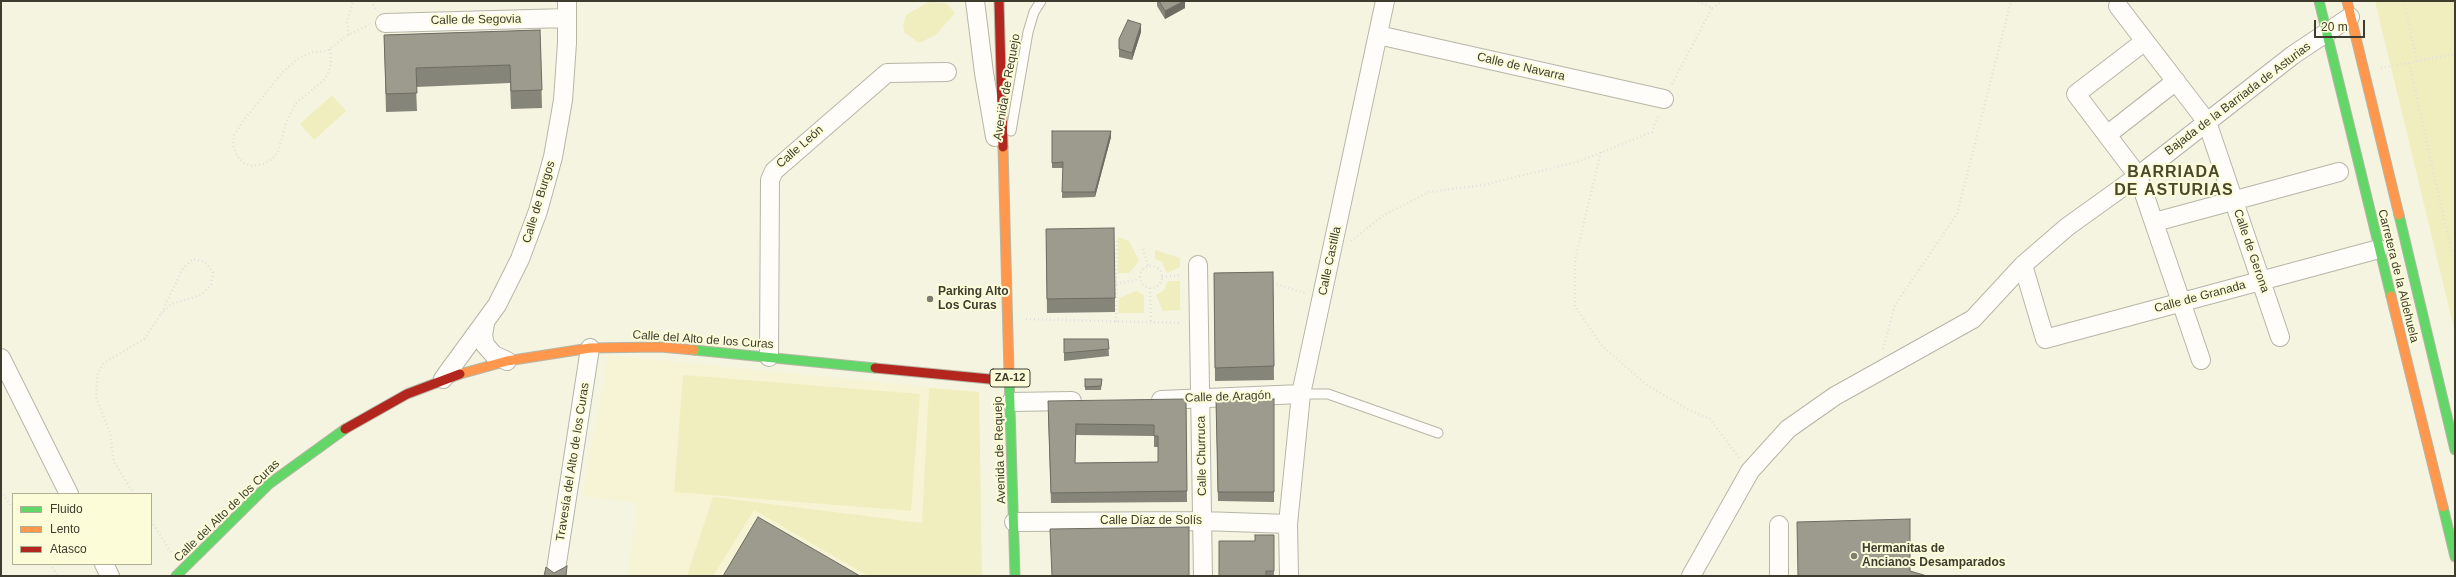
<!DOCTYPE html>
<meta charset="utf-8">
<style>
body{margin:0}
#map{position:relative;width:2456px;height:577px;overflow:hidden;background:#f5f4e1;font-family:Arial,sans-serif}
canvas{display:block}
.frame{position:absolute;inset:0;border:2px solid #3d3c2e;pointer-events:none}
.legend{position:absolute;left:12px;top:493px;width:140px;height:72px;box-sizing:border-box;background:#fdfcd9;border:1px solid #b0af95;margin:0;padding:5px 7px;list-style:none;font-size:12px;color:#3d3c2e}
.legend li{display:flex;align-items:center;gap:8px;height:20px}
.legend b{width:20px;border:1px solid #b0af95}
.scale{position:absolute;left:2314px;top:20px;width:51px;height:18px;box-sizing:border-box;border:2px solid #3d3c2e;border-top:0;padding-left:5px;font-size:12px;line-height:14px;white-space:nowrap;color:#3d3c2e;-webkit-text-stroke:3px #fdfcd9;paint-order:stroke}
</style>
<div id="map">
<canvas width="2456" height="577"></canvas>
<div class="frame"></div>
<ul class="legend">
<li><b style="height:5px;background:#63d668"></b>Fluido</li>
<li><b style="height:5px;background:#ff974d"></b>Lento</li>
<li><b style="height:5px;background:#b3261e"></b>Atasco</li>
</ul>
<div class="scale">20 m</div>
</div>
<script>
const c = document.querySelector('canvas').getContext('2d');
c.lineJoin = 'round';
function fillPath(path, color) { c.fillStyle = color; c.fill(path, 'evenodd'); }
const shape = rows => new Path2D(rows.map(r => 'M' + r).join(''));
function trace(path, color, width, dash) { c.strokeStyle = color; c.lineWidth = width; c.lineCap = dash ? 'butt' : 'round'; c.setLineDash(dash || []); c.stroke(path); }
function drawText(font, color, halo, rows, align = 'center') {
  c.font = font + ' Arial,sans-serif'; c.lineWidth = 4; c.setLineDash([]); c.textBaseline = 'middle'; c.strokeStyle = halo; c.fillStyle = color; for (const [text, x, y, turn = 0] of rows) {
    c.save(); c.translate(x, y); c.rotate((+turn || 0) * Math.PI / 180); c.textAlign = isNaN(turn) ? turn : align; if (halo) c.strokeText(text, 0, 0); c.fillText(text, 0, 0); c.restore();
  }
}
fillPath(shape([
 [608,355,979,392,982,576,627,576,637,503,582,496]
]), '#f6f4d4');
fillPath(shape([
 [2375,1,2455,1,2455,333],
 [928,2,946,3,955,13,936,35,919,43,905,33,903,26,906,15],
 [332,95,346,111,314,140,300,124],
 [1118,237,1129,241,1139,261,1129,273,1118,273],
 [1155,250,1180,258,1180,267,1167,273,1162,262,1155,259],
 [1168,281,1180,281,1180,310,1163,311,1156,295,1164,290],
 [1136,291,1144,295,1144,313,1118,313,1119,298],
 [683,375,920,394,911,511,674,492],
 [929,388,979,392,982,576,868,576,754,510,713,576,687,576,713,497,922,523]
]), '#f0eebe');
const lane = shape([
 [1011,131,1028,32,1034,12,1041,1],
 [1301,394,1328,394,1438,433]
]);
const street = shape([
 [975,1,984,73,995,137],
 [2118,6,2207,122,2280,337],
 [385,23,567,18],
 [1378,35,1664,99],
 [2145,41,2076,94,2138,176,2201,360],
 [2107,135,2176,81],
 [2155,222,2339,172],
 [1198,265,1203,576],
 [2023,265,2045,339,2379,249],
 [485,324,483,335,485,345,494,355,507,361],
 [769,357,770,180,774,171,887,73,947,72],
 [1,358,69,494],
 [443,379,497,305,520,259,538,211,553,157,563,100,567,43,567,1],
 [1161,400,1301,394],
 [1011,402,1072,401],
 [1014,522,1203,521,1288,524],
 [1779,525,1779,576],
 [104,564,110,576],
 [555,576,590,348],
 [1289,576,1288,524,1301,394,1385,1],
 [1691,576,1750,471,1788,429,1835,396,1973,319,2023,265,2067,227,2138,176,2293,55,2350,17]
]);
const fast = shape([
 [2319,1,2391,296],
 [2399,215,2455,450],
 [694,350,875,368],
 [1009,373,1015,576],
 [2443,507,2455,557],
 [176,576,269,484,345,429]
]);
const slow = shape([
 [2347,1,2399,215],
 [1003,147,1009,373],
 [2391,296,2443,507],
 [460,374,507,361,590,348,660,347,694,350]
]);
const jam = shape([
 [999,1,1003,147],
 [875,368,1010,381],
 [345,429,407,394,460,374]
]);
trace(lane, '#b6b6a7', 11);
trace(street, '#b6b6a7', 20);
trace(fast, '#b6b6a7', 11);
trace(slow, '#b6b6a7', 11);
trace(jam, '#b6b6a7', 11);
trace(shape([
 [371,1,376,9],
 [2404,1,2417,62],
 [1712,8,1723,1],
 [349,35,347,22,353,1],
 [330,49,331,63,328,74,323,81,295,104,286,123,278,152,272,159,263,164,252,166,244,163,237,156,233,145,234,135,244,120,281,74,297,59,313,52,327,51,346,36,369,25],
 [2409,63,2453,258],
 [2381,68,2455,54],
 [1672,84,1712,8,1697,1],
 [1601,152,1575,260,1575,306,1602,346,1648,386,1689,410,1710,419,1739,458],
 [1351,241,1384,215,1429,192,1483,185,1577,162,1652,132,1659,114],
 [1143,249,1148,266],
 [2455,258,2453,258,2455,267],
 '1140 277a11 11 0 1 1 22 0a11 11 0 1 1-22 0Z',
 [1162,277,1181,275],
 [1269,282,1305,293],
 [1116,284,1139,279],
 [1150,288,1151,323],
 [1026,319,1181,323],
 [1116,322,1117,240],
 [1883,349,1895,305,1957,214,2011,1],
 [1,491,13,509],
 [134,494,114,462,110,433,96,397,98,372,104,363,144,339,161,314,183,268,193,259,205,262,213,272,211,285,201,295,171,304,161,314],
 [151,521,172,554],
 [50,564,58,576]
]), '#e1e1dc', 2.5, [1, 3]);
trace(lane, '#fefdfa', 9);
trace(street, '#fefdfa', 18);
trace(fast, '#63d668', 9);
trace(slow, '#ff974d', 9);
trace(jam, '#b3261e', 9);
fillPath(shape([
 [1157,1,1185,1,1185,8,1165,19,1157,6],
 [540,30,542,108,511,109,510,83,416,87,417,111,386,112,384,35],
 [1141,32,1132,60,1119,57,1119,39],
 [1052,131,1111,137,1095,197,1062,198,1063,168,1052,168],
 [1046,242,1115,298,1115,312,1047,313],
 [1273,272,1274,380,1215,381,1214,273],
 [1064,339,1108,339,1109,356,1064,361],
 [1085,379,1102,379,1101,390,1085,390],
 [1186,399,1187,502,1051,503,1048,412],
 [1076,435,1154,436,1154,447,1158,447,1158,462,1075,463],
 [1274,399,1274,502,1218,501,1216,400],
 [1274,535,1274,576,1219,576,1255,541]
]), '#868579');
fillPath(shape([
 [1185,1,1185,8,1165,19,1165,11],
 [1141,24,1141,32,1132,60,1132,53],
 [1111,131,1111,137,1095,197,1095,192]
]), '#6d6c63');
const building = shape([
 [1159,1,1184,1,1165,11,1159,1],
 [1128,20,1141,24,1132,53,1119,49,1119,39,1128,20],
 [540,30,542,90,511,91,510,65,416,68,417,93,386,94,384,35,540,30],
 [1052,131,1111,131,1095,192,1062,192,1063,162,1052,163,1052,131],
 [1114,228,1115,298,1047,299,1046,229,1114,228],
 [1273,272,1274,366,1215,368,1214,273,1273,272],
 [1064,339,1108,339,1109,349,1064,353,1064,339],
 [1085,379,1102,379,1101,386,1085,387,1085,379],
 [1186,399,1187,491,1051,493,1048,401,1186,399],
 [1076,424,1154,425,1154,436,1158,436,1158,462,1075,463,1076,424],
 [1274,399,1274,492,1218,492,1216,400,1274,399],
 [758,517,860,576,723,576,758,517],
 [1910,519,1910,571,1927,576,1798,576,1797,522,1910,519],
 [1189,527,1189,576,1052,576,1050,529,1189,527],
 [1255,535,1274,535,1274,571,1266,571,1266,576,1219,576,1219,541,1255,541,1255,535],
 [567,566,566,576,544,576,546,567,554,573,567,566]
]);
fillPath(building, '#9c9b8d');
trace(building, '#6d6c63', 1);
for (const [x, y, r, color] of [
 [930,299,4,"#7d7c6d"],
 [1854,556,4,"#7d7c6d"]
]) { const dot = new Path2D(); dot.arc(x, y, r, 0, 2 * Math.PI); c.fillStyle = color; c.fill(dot); trace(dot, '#fdfcd9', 1.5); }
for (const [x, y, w] of [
 [1010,378,40]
]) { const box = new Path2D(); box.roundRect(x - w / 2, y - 9, w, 18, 3); c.fillStyle = '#fdfcd9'; c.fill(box); trace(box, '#3d3c2e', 1); }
drawText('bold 11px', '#3d3c2e', null, [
 ["ZA-12",1010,378]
]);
drawText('12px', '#3d3c2e', '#fdfcd9', [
 ["Calle de Segovia",476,20,-1],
 ["Calle de Navarra",1521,67,13],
 ["Avenida de Requejo",1007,87,-80],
 ["Bajada de la Barriada de Asturias",2238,99,-37],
 ["Calle León",800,147,-41],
 ["Calle de Burgos",539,202,-73],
 ["Calle de Gerona",2251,251,71],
 ["Calle Castilla",1330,261,-78],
 ["Carretera de la Aldehuela",2398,276,76],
 ["Calle de Granada",2200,297,-15],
 ["Calle del Alto de los Curas",703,340,4],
 ["Calle de Aragón",1228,397,-2],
 ["Avenida de Requejo",1000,450,-92],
 ["Calle Churruca",1202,456,-91],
 ["Travesía del Alto de los Curas",573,462,-81],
 ["Calle del Alto de los Curas",227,511,-44],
 ["Calle Díaz de Solís",1151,521]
]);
drawText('bold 12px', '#3d3c2e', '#fdfcd9', [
 ["Parking Alto",938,292],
 ["Los Curas",938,306],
 ["Hermanitas de",1862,549],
 ["Ancianos Desamparados",1862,563]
], 'left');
c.letterSpacing = '1px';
drawText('bold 16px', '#4b492b', '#fdfcd9', [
 ["BARRIADA",2174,173],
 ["DE ASTURIAS",2174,191]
]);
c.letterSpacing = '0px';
</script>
